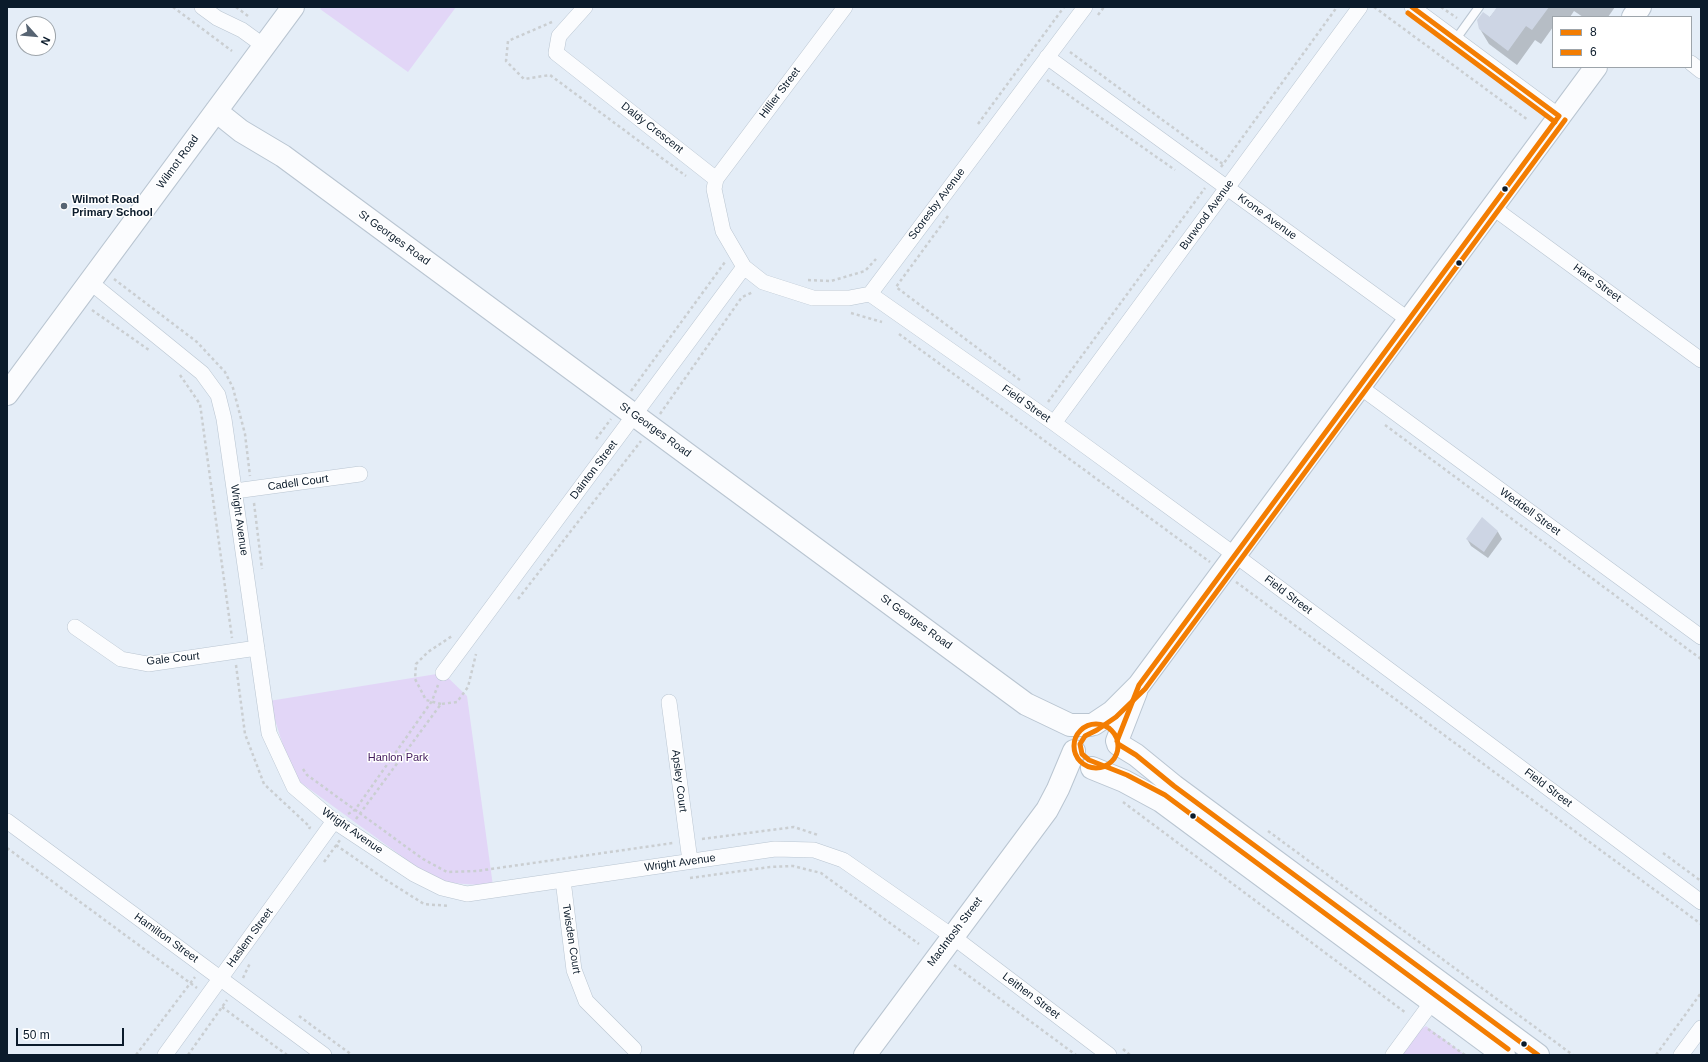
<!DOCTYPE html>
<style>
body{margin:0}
#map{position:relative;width:1708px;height:1062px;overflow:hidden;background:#e4edf7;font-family:Arial,sans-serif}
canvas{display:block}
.frame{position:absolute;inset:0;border:8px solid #0b1b2b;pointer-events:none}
.legend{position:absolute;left:1552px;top:16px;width:140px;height:52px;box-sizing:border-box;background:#fff;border:1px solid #9da4aa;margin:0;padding:5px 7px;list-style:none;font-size:12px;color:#0b1b2b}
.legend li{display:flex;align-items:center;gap:8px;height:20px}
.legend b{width:20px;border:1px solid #9da4aa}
.north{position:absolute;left:16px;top:16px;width:40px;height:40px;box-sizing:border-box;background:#fff;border:1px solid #9da4aa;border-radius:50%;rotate:117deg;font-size:11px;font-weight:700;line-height:16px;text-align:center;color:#0b1b2b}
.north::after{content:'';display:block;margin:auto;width:14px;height:18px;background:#576472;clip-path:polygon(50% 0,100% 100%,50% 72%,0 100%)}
.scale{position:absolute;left:16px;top:1028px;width:108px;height:18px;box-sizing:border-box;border:2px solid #0b1b2b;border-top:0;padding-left:5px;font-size:12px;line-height:14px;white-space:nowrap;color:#0b1b2b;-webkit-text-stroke:3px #fff;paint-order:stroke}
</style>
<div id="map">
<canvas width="1708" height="1062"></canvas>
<div class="frame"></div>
<ul class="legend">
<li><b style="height:5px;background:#f37d02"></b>8</li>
<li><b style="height:5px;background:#f37d02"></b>6</li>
</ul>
<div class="north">N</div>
<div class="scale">50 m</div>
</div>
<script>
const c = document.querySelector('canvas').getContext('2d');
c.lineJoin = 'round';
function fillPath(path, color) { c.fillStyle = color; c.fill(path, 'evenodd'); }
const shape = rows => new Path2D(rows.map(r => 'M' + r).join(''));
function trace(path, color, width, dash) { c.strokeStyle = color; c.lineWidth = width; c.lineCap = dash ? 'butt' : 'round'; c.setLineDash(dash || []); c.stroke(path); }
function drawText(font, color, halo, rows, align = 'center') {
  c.font = font + ' Arial,sans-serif'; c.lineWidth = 3; c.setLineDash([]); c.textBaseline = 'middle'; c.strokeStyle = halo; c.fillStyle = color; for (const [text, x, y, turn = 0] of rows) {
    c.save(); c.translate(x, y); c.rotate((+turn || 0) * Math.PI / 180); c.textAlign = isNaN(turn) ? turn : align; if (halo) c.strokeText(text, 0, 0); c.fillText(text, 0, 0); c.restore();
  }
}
fillPath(shape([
 [322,7,456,7,408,72,320,9],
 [443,673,467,696,493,886,437,882,293,777,269,701],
 [1426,1026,1465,1055,1401,1055,1420,1030]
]), '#e2d6f7');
fillPath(shape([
 [1498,7,1615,7,1608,17,1583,17,1574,11,1570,17,1553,17,1553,27,1541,44,1535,40,1517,65,1489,44,1480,29],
 [1482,519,1498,532,1502,539,1488,558,1471,546,1467,539]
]), '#0003');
fillPath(shape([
 [1497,7,1549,7,1532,30,1526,26,1508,51,1479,29,1477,20,1483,12,1490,17],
 [1482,517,1498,531,1484,552,1466,539]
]), '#cdd5e4');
const lane = shape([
 [1456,39,1479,7]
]);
const street = shape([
 [202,7,217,18,242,30,264,46],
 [585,7,559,36,556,53,716,179,714,189,723,231,744,267,763,282,813,298,849,298,870,294,1085,7],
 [1412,7,1559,116],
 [1047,57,1409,320],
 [1691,63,1701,71],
 [716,179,845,7],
 [1492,207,1701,360],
 [90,282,202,373,218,395,224,419,269,733,294,787,334,821,414,874,442,888,467,894,775,849,814,850,843,860,952,936,1109,1055],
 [870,294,1054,423,1235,555,1701,902],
 [1360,387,1701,637],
 [1054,423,1360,7],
 [235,491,360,474],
 [75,627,121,659,148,664,257,648],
 [443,673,744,267],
 [669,702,690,861],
 [7,821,324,1055],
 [563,880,574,970,586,1001,634,1049],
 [165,1055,334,821],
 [1393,1055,1432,1002],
 [1681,1055,1701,1028]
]);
const secondary = shape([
 [1633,17,1640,7],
 [216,111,241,131,283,156,1026,704,1070,725,1090,725],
 [7,394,293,7],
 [1094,724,1112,712,1139,685,1596,67],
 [1117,741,1136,692],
 [1118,744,1136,755,1174,786,1538,1055],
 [1092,768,1124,781,1161,801,1504,1055],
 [865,1055,1047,810,1058,789,1074,751]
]);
trace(lane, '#b9c5d1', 10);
trace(street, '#b9c5d1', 16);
trace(secondary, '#b9c5d1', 24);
trace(shape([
 [173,7,232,51],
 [236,7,248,16],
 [1374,7,1528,120],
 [1441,7,1457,18],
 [1098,15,1104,7],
 [552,22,508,41,506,61,524,79,550,75,686,176],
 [1070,52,1224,165],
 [1047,80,1175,170],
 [978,124,1064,7],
 [1221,167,1337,7],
 [948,216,896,287,1020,380],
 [114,279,197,342,225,372,233,388,245,434,250,476],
 [808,280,831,281,865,271,876,259],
 [92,310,149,350],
 [851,313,882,322],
 [899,334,1210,562],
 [180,375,200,404,232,638],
 [631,391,725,262],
 [1048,402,1205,188],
 [660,414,742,297,753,292],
 [1385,425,1701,659],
 [596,439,611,419],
 [254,503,262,569],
 [1236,582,1701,924],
 [518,599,641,441],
 [236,665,245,734,264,784,310,827,309,829],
 [441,704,426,700,415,679,416,664,428,652,452,636],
 [303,769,307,775,423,859,447,872,477,871,673,843],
 [1123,802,1406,1013],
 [348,814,355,810,432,701,438,685],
 [356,819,441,704,457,702,468,687,476,654],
 [1268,831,1573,1055],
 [702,839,794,827,818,835],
 [336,845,386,880,424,904,449,906],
 [7,848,197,988],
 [1663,853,1701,881],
 [324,862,340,840],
 [690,878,770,867,793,866,821,873,919,944],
 [954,965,1076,1055],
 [243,978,250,963],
 [222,1007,287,1055],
 [299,1016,352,1055],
 [1428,1029,1465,1055],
 [1123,1049,1130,1055],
 [136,1055,195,977],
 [188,1055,227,1000],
 [1656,1055,1701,993]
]), '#caced1', 2.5, [3, 3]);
trace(lane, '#fbfcfe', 8);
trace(street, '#fbfcfe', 15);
trace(secondary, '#fbfcfe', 22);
trace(shape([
 [1412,7,1559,116],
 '1074 746a22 22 0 1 1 44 0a22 22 0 1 1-44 0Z',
 [1117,741,1139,685,1559,116],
 [1118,744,1136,755,1174,786,1538,1055]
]), '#f37d02', 5);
trace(shape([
 [1408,13,1555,122],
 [1508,1049,1165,795,1127,775,1089,760,1082,754,1080,744,1085,736,1097,730,1116,717,1145,689,1565,120]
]), '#f37d02', 5);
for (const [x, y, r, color] of [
 [1505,189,3.5,"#0b1b2b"],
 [64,206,4,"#576472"],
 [1459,263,3.5,"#0b1b2b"],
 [1193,816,3.5,"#0b1b2b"],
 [1524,1044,3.5,"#0b1b2b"]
]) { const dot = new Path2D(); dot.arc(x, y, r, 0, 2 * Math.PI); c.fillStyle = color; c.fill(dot); trace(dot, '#fff', 1.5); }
drawText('11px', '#0b1b2b', '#fff', [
 ["Hillier Street",780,93,-53],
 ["Daldy Crescent",652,128,38],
 ["Wilmot Road",178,162,-54],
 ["Scoresby Avenue",937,204,-53],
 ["Burwood Avenue",1207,215,-54],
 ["Krone Avenue",1267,217,36],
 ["St Georges Road",394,238,36],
 ["Hare Street",1597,283,36],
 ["Field Street",1026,404,35],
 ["St Georges Road",655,430,36],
 ["Dainton Street",594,470,-53],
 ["Cadell Court",298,483,-8],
 ["Weddell Street",1530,512,36],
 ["Wright Avenue",239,520,82],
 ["Field Street",1288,595,37],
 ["St Georges Road",916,622,36],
 ["Gale Court",173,659,-6],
 ["Apsley Court",679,781,83],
 ["Field Street",1548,788,37],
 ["Wright Avenue",352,831,35],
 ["Wright Avenue",680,863,-8],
 ["MacIntosh Street",955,932,-53],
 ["Hamilton Street",166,938,36],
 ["Haslem Street",250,938,-54],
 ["Twisden Court",571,939,81],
 ["Leithen Street",1031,996,37]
]);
drawText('bold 11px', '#0b1b2b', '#fff', [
 ["Wilmot Road",72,200],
 ["Primary School",72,213]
], 'left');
drawText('11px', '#421a5c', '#fff', [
 ["Hanlon Park",398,758]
]);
</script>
